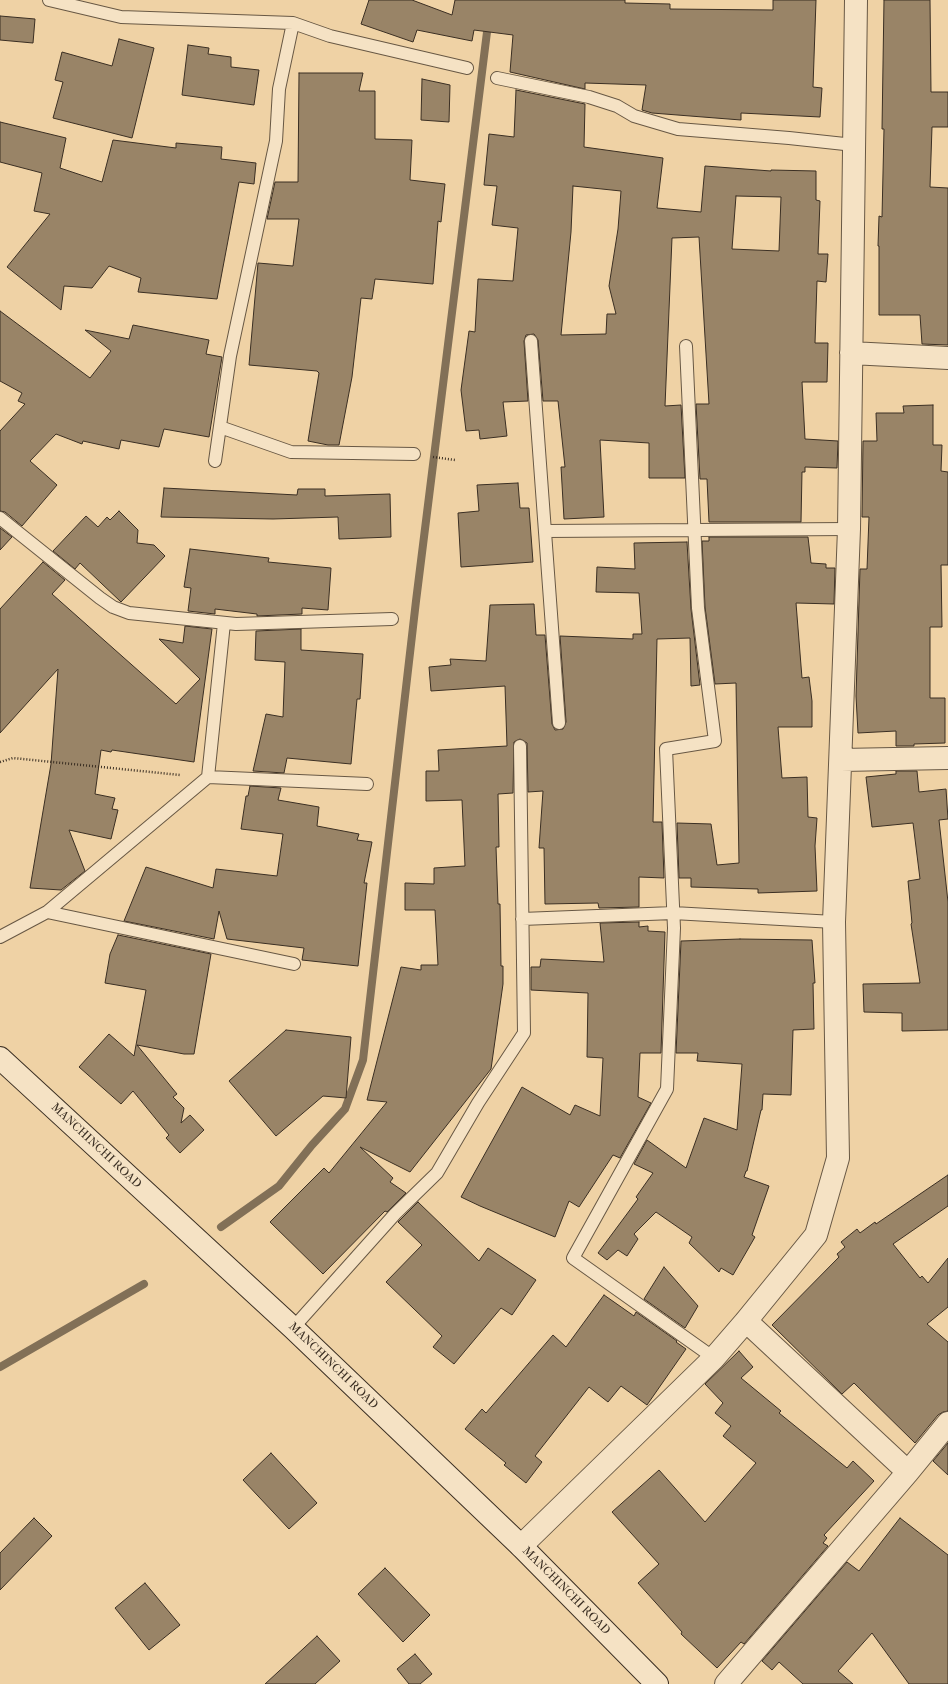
<!DOCTYPE html>
<style>
body{margin:0}
canvas{display:block;background:#efd2a5}
</style>
<canvas width="948" height="1684"></canvas>
<script>
const c = document.querySelector('canvas').getContext('2d');
c.lineJoin = 'round';
const shape = rows => new Path2D(rows.map(r => 'M' + r).join(''));
function trace(path, color, width, dash) { c.strokeStyle = color; c.lineWidth = width; c.lineCap = dash ? 'butt' : 'round'; c.setLineDash(dash || []); c.stroke(path); }
function fillPath(path, color) { c.fillStyle = color; c.fill(path, 'evenodd'); }
function drawText(font, color, halo, rows, align = 'center') {
  c.font = font + ' "IM FELL French Canon",serif'; c.lineWidth = 3; c.setLineDash([]); c.textBaseline = 'middle'; c.strokeStyle = halo; c.fillStyle = color; for (const [text, x, y, turn = 0] of rows) {
    c.save(); c.translate(x, y); c.rotate((+turn || 0) * Math.PI / 180); c.textAlign = isNaN(turn) ? turn : align; if (halo) c.strokeText(text, 0, 0); c.fillText(text, 0, 0); c.restore();
  }
}
trace(shape([
 [221,1227,279,1186,312,1145,345,1109,363,1060,416,601,491,0],
 [0,1367,144,1284]
]), '#827057', 8);
const building = shape([
 [369,0,412,0,452,15,455,0,625,0,625,3,670,4,670,9,773,10,773,0,816,0,813,87,822,88,820,117,741,113,741,120,652,113,642,110,646,85,585,83,585,89,510,72,513,35,474,30,472,41,417,30,413,42,361,24,369,0],
 [884,0,930,0,931,92,948,92,948,127,932,127,930,187,948,188,948,345,922,344,920,315,879,315,879,246,878,246,879,216,882,217,884,129,882,129,884,0],
 [0,16,35,19,33,43,0,40,0,16],
 [119,39,154,48,132,138,53,118,63,82,55,80,62,52,112,66,119,39],
 [188,45,209,48,208,54,231,57,231,67,259,70,254,105,182,95,188,45],
 [299,73,363,73,359,91,375,91,375,139,412,140,410,180,445,184,441,222,438,221,433,284,375,279,372,299,361,298,352,377,339,445,328,445,308,441,319,373,317,371,249,365,258,263,293,266,299,219,267,219,275,182,298,182,299,73],
 [422,79,450,85,449,122,421,120,422,79],
 [516,90,585,104,584,147,663,158,657,208,701,212,705,166,771,171,771,170,816,171,816,200,820,201,818,254,828,254,826,282,817,281,815,343,828,343,827,382,802,382,805,439,838,441,837,468,805,467,805,472,802,472,801,522,709,522,707,479,700,479,696,404,709,404,699,237,672,238,665,406,681,405,685,478,649,478,649,443,600,440,604,517,564,519,561,467,565,467,558,401,543,401,538,340,534,334,526,335,524,341,528,401,503,402,507,436,480,439,479,430,466,431,461,390,469,331,475,332,478,279,513,281,518,228,492,225,497,186,484,185,489,134,514,137,516,90],
 [573,186,621,191,618,229,609,286,616,314,607,314,606,334,561,335,571,232,573,186],
 [736,196,781,197,779,251,732,249,736,196],
 [0,122,66,138,60,168,102,182,113,140,176,148,176,143,222,147,221,159,256,163,254,184,239,182,217,299,138,292,141,278,109,266,92,288,64,286,61,310,7,267,50,214,34,211,42,173,0,162,0,122],
 [0,311,90,378,111,351,85,330,129,339,133,325,209,340,206,354,222,357,209,437,164,429,159,447,121,440,119,449,83,441,82,444,56,434,30,461,57,485,22,526,5,512,0,511,0,431,25,404,18,401,22,393,0,381,0,311],
 [933,405,933,445,942,445,941,471,948,472,948,565,941,565,942,627,930,627,930,698,945,698,945,743,914,744,914,746,896,746,896,731,858,733,856,696,860,569,867,569,869,517,862,517,863,441,877,441,876,413,904,413,903,406,933,405],
 [518,483,520,508,529,508,533,562,461,567,458,513,479,511,477,485,518,483],
 [164,488,297,495,298,489,325,489,325,496,390,494,391,537,339,539,338,517,273,519,161,517,164,488],
 [119,511,138,530,137,543,154,545,165,556,121,602,80,563,75,569,53,551,86,516,98,527,107,517,110,520,119,511],
 [0,528,12,537,0,550,0,528],
 [709,537,808,537,811,563,826,564,826,568,835,568,834,604,796,603,802,678,809,677,812,701,812,727,778,727,782,778,807,777,808,817,817,818,815,846,817,891,758,893,758,889,691,887,691,878,679,878,677,823,711,824,717,865,739,863,736,683,715,684,705,607,702,541,709,541,709,537],
 [687,542,691,609,700,685,691,686,690,638,657,639,653,822,662,822,664,878,639,877,639,907,599,908,598,903,545,904,544,848,539,848,543,791,528,792,527,743,520,739,514,742,513,793,498,794,499,847,496,847,498,904,500,904,501,966,503,966,503,984,491,1069,410,1172,360,1147,393,1178,390,1182,406,1193,387,1212,385,1211,323,1274,270,1222,324,1168,329,1173,387,1102,367,1100,401,967,421,970,421,965,438,965,435,910,405,910,405,883,434,884,434,868,465,866,462,800,426,801,426,771,439,771,438,750,507,746,505,686,431,691,429,667,451,665,450,659,486,661,490,605,534,604,536,635,545,635,552,724,555,730,563,729,566,722,560,636,633,639,633,634,642,634,639,593,596,592,597,567,635,569,634,543,687,542],
 [190,549,269,558,268,562,331,568,328,610,302,608,302,614,257,616,257,614,215,609,215,614,188,611,191,588,184,587,190,549],
 [43,562,65,580,52,594,176,704,200,679,159,639,183,643,185,626,212,629,194,762,112,750,111,752,101,750,95,794,115,798,112,809,118,810,111,839,69,830,85,871,61,890,30,888,51,764,58,669,0,733,0,609,43,562],
 [301,629,301,650,363,654,360,699,357,699,351,764,287,758,284,773,253,771,266,714,283,717,285,662,255,660,256,631,301,629],
 [896,771,917,771,919,792,946,789,948,819,939,820,948,902,948,1030,902,1031,902,1013,864,1012,863,984,920,983,911,924,912,923,908,881,920,879,913,823,872,827,866,777,896,774,896,771],
 [250,786,281,788,278,800,319,807,317,826,359,834,357,840,372,842,364,883,367,883,358,966,302,960,304,948,227,939,219,911,214,939,124,921,146,867,213,888,216,869,277,876,283,834,241,829,246,796,248,796,250,786],
 [639,922,639,927,648,926,648,931,665,932,661,1053,640,1053,638,1097,651,1103,620,1158,613,1155,579,1207,569,1201,555,1237,480,1206,461,1197,522,1087,570,1115,575,1105,600,1116,603,1058,587,1057,588,993,531,990,531,967,540,967,541,959,604,962,600,923,639,922],
 [118,935,211,954,194,1054,184,1054,137,1045,177,1094,173,1097,184,1108,181,1123,190,1115,204,1130,180,1153,166,1138,169,1135,133,1091,121,1104,79,1067,109,1034,134,1056,146,990,105,983,110,954,118,935],
 [740,939,812,940,815,983,813,983,814,1029,793,1030,791,1095,763,1094,762,1110,761,1110,747,1171,746,1171,744,1177,769,1186,752,1235,755,1237,733,1275,721,1268,719,1272,689,1243,692,1237,656,1212,634,1234,638,1239,627,1256,618,1250,607,1260,598,1253,638,1199,636,1197,653,1173,634,1164,647,1140,686,1168,704,1118,737,1130,742,1064,697,1061,698,1053,676,1053,681,941,740,939],
 [286,1030,351,1037,346,1098,323,1096,276,1136,229,1081,286,1030],
 [948,1175,948,1206,893,1244,920,1278,922,1276,928,1283,948,1258,948,1307,927,1324,948,1342,948,1411,943,1412,938,1415,915,1443,854,1383,842,1394,772,1325,839,1257,837,1254,845,1247,841,1242,857,1229,860,1233,875,1222,876,1224,948,1175],
 [418,1202,479,1261,488,1248,536,1280,512,1315,501,1308,454,1364,433,1347,442,1336,386,1282,422,1245,398,1222,418,1202],
 [664,1267,698,1306,685,1328,644,1299,664,1267],
 [604,1295,634,1316,636,1312,677,1341,676,1342,686,1349,647,1405,621,1386,608,1402,589,1387,535,1456,542,1462,526,1483,504,1465,506,1463,465,1429,482,1409,486,1413,553,1335,566,1347,604,1295],
 [739,1351,753,1367,741,1378,781,1411,779,1413,847,1468,853,1461,874,1481,824,1535,827,1538,823,1543,828,1546,744,1644,741,1642,717,1668,681,1634,682,1632,638,1583,659,1564,612,1512,659,1470,705,1522,756,1463,723,1436,731,1426,715,1413,723,1403,705,1384,739,1351],
 [948,1443,948,1475,933,1461,948,1443],
 [271,1453,317,1503,289,1529,243,1480,271,1453],
 [34,1518,52,1536,0,1590,0,1553,34,1518],
 [900,1518,948,1555,948,1684,909,1684,872,1633,838,1671,853,1684,803,1684,779,1662,772,1670,762,1661,847,1562,859,1571,900,1518],
 [385,1568,430,1615,403,1642,358,1594,385,1568],
 [145,1583,180,1625,149,1650,115,1608,145,1583],
 [317,1636,340,1661,315,1684,265,1684,317,1636],
 [415,1654,432,1674,420,1684,409,1684,397,1669,415,1654]
]);
fillPath(building, '#998467');
trace(building, '#3b2f23', 1);
const service = shape([
 [49,0,121,17,293,23,330,36,467,68],
 [497,78,589,97,617,106,634,116,678,129,789,138,854,145],
 [531,341,559,723],
 [686,346,698,608,715,741,666,749,674,928,667,1089,573,1258,714,1358],
 [220,427,291,452,414,454],
 [215,461,230,356,276,141,279,89,293,23],
 [0,518,100,598,113,607,129,613,236,624,392,619],
 [545,531,849,529],
 [208,777,367,784],
 [47,912,294,964],
 [522,919,673,913,834,922],
 [0,937,47,912,208,777,224,623],
 [293,1328,395,1214,437,1173,478,1103,524,1033,520,746]
]);
const minor = shape([
 [851,353,948,358],
 [841,760,948,758],
 [746,1321,908,1472],
 [521,1546,714,1358,746,1321,816,1235,838,1158,834,922,849,529,856,0],
 [726,1684,908,1472,948,1423]
]);
const secondary = shape([
 [0,1058,293,1328,521,1546,657,1684]
]);
trace(service, '#685844', 14);
trace(minor, '#685844', 24);
trace(secondary, '#3b2f23', 24);
trace(shape([
 [433,457,455,460],
 [0,762,13,758,180,775]
]), '#3b2f23', 2.5, [1, 2]);
trace(service, '#f5e2c4', 12);
trace(minor, '#f5e2c4', 22);
trace(secondary, '#f5e2c4', 22);
drawText('12px', '#3b2f23', '#f5e2c4', [
 ["MANCHINCHI ROAD",96,1146,43],
 ["MANCHINCHI ROAD",333,1366,44],
 ["MANCHINCHI ROAD",566,1591,45]
]);
</script>
